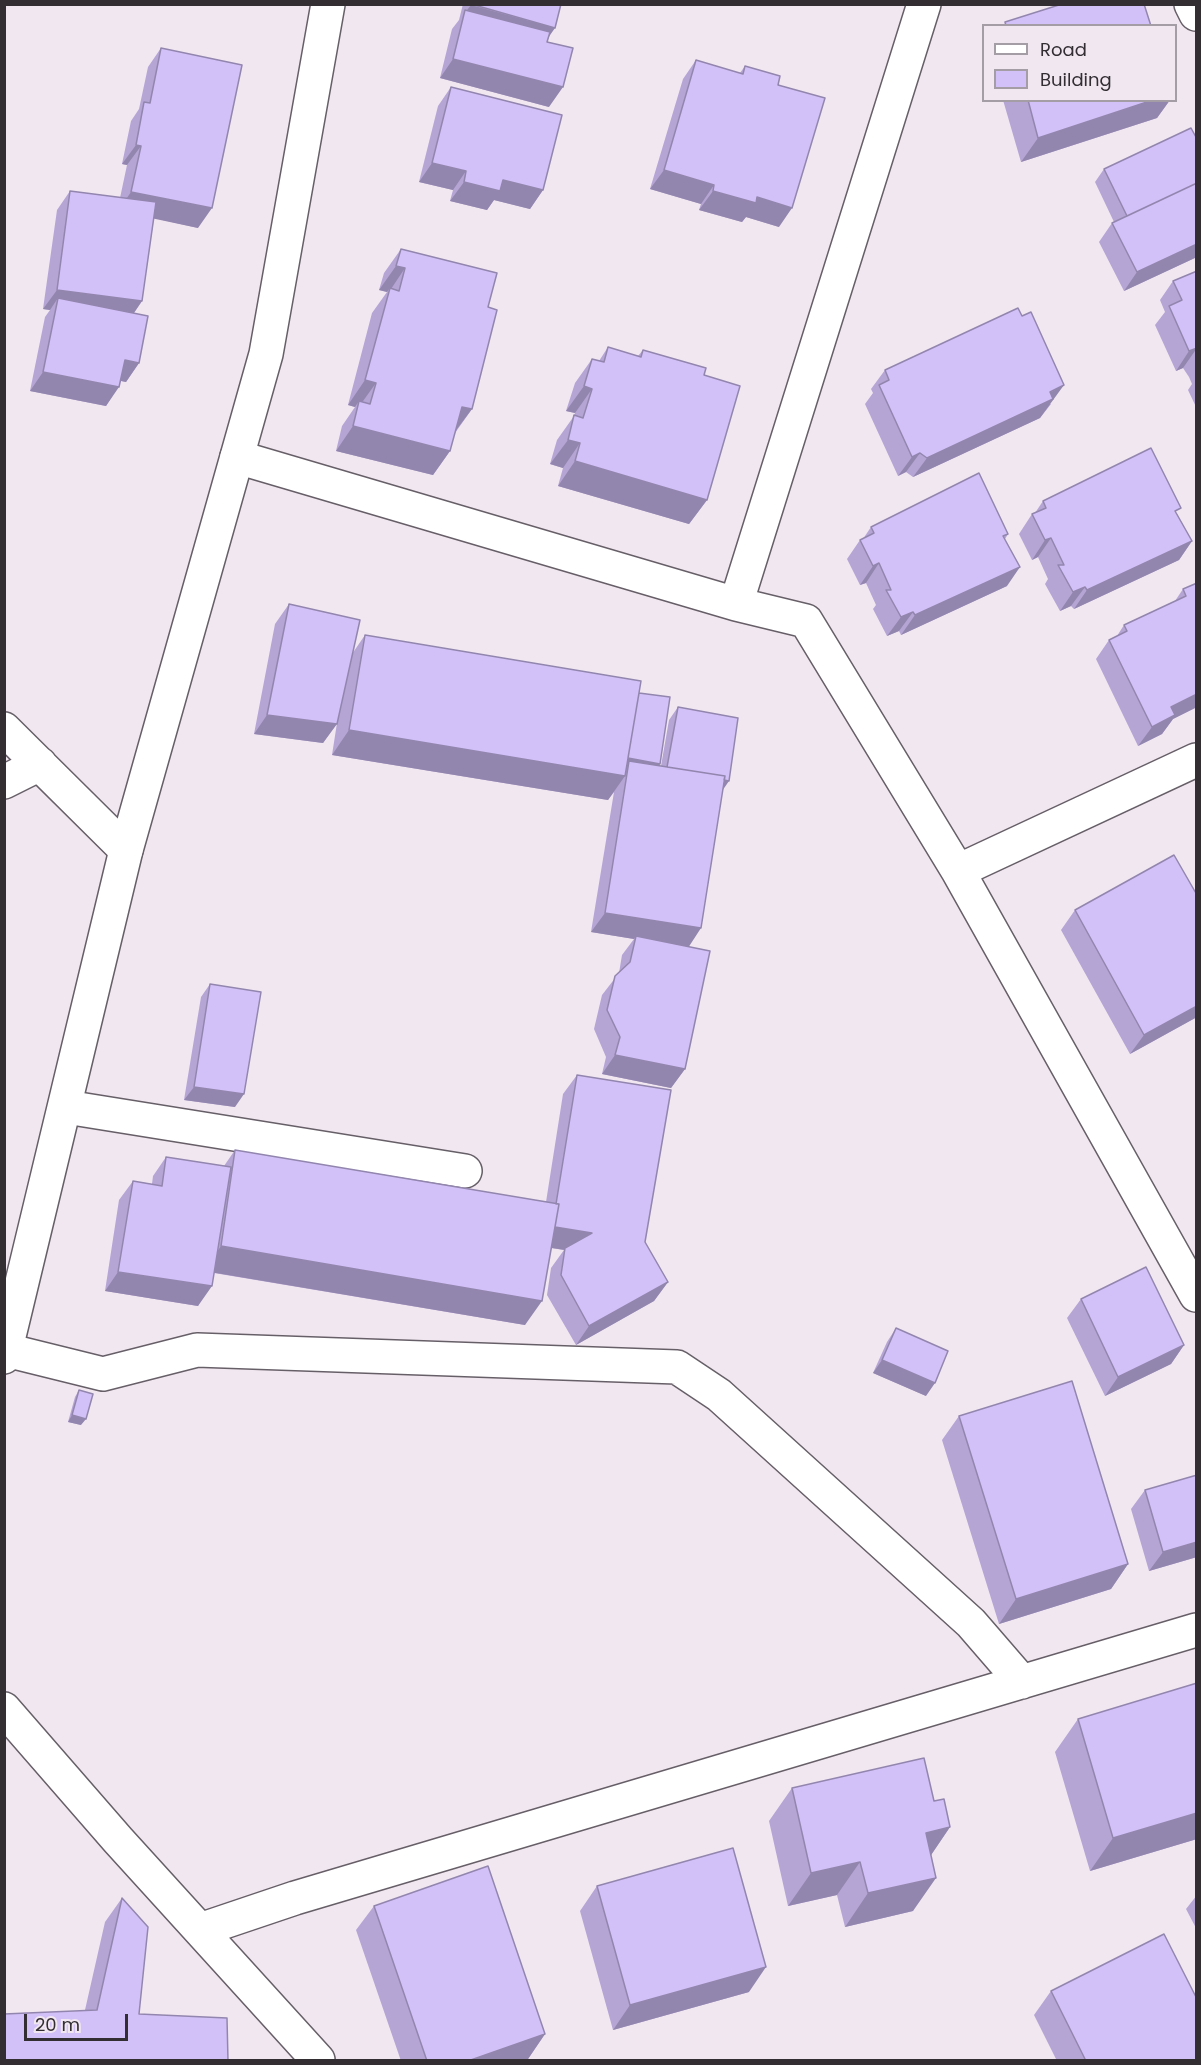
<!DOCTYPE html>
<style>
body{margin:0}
#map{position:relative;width:1201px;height:2065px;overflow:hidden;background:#f1e7f1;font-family:Poppins,sans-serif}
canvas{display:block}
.frame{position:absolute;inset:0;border:6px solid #322e32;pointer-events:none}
.legend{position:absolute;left:982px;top:24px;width:195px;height:78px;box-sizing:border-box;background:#f1e7f1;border:2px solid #a59da5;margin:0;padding:8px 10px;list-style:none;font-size:18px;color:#322e32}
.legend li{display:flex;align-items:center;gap:12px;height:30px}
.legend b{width:30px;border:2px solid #a59da5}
.scale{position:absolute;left:24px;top:2014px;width:104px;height:27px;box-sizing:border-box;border:3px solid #322e32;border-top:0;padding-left:8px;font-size:18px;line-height:21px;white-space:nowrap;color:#322e32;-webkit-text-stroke:4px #f1e7f1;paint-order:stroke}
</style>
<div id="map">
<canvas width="1201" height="2065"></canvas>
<div class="frame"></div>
<ul class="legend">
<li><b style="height:8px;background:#fff"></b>Road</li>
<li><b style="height:16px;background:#d2c0f8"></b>Building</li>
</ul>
<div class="scale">20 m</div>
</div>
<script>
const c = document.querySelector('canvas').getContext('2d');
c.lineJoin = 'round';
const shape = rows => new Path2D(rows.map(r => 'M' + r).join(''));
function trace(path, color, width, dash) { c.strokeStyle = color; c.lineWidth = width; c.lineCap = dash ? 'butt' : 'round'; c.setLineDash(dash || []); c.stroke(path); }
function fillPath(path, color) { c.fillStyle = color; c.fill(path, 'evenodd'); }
const minor = shape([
 [1191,4,1196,14],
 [237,457,736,604,806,621,958,871,1196,1295],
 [736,604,924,4],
 [4,729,126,850],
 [4,782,40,764],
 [958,871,1196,760],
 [66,1107,465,1171],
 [6,1350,103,1374,197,1350,677,1367,719,1395,971,1623,1022,1682],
 [4,1709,118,1840,318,2060],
 [200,1930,295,1898,1196,1630]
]);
const major = shape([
 [4,1357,126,850,266,354,328,4]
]);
trace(minor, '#675f68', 36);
trace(major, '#675f68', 36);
trace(minor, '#fff', 33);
trace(major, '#fff', 33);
fillPath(shape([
 [463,4,561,4,547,42,549,107,440,78,452,29,459,20],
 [161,48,198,228,154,218,142,301,134,313,139,363,126,382,121,381,106,406,30,391,45,317,50,310,43,309,57,210,70,191,120,198,127,165,122,164,131,121,139,109,148,67],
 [696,60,740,73,745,66,778,85,779,227,746,217,742,222,699,210,701,204,650,189,683,79],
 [451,87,543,190,530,209,494,200,487,210,450,201,453,190,419,182,438,106],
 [1003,100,1170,100,1157,118,1021,162],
 [1197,139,1197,257,1124,291,1099,242,1112,223,1114,222,1095,182,1104,169],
 [401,249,488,307,472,409,455,433,450,451,433,475,336,451,342,426,355,407,348,405,372,313,387,292,379,290,384,273],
 [1197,271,1197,409,1188,390,1192,384,1189,377,1183,368,1176,371,1155,325,1165,312,1160,300,1173,281],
 [608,347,638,356,643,350,704,375,707,500,689,524,558,486,563,468,550,464,557,440,574,416,575,413,566,411,575,383,592,359,599,361],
 [885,370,1051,404,1040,418,913,477,906,472,898,476,865,404,873,393,871,389],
 [1043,501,1177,514,1192,541,1179,560,1074,609,1071,606,1060,611,1045,584,1048,579,1038,557,1032,560,1019,534,1032,514,1035,513],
 [871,527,1008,534,1005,539,1007,586,901,635,899,631,887,636,873,609,876,605,866,583,860,585,847,559,860,540,863,539],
 [1197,583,1197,707,1173,719,1162,734,1138,746,1096,659,1109,640,1117,636,1124,625,1175,601,1183,589],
 [289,604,352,654,365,635,639,693,659,766,661,766,669,720,678,707,722,791,688,947,685,1069,671,1088,602,1074,606,1057,594,1029,602,995,619,973,622,955,634,939,591,932,614,792,608,800,332,755,337,723,323,743,254,734,275,624],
 [1075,910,1197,1017,1130,1054,1061,930],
 [210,984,235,1107,184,1100,201,997],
 [577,1075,645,1242,668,1282,654,1301,576,1345,547,1295,551,1268,564,1250,551,1248,525,1325,214,1273,198,1306,105,1291,119,1200,133,1181,152,1184,153,1176,166,1157,224,1166,235,1150,546,1202,563,1094],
 [1081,1299,1184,1345,1171,1364,1105,1396,1067,1318],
 [896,1328,926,1396,873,1373,887,1342],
 [79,1390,81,1425,68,1422,75,1397],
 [959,1416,1128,1564,1111,1589,999,1624,942,1440],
 [1145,1490,1197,1557,1149,1571,1131,1509],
 [1197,1683,1197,1839,1090,1871,1055,1752,1078,1719],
 [792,1788,934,1801,950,1827,931,1855,913,1911,845,1927,837,1895,788,1906,769,1821],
 [597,1886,749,1992,613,2030,580,1911],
 [1197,1895,1197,1930,1186,1909],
 [122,1898,139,2014,85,2010,105,1922],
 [374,1906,545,2034,528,2059,522,2061,401,2061,356,1930],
 [1051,1991,1197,2061,1057,2061,1034,2015]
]), '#b5a5d5');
fillPath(shape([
 [471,5,555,28,541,48,464,14],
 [453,59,563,87,549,107,440,78],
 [1153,100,1170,100,1157,118,1021,162,1038,138],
 [136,145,141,146,127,165,122,164],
 [432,163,466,171,453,190,419,182],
 [664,170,714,185,701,204,650,189],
 [503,180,543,190,530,209,494,200,487,210,450,201,464,182],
 [713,191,757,197,792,208,779,227,746,217,742,222,699,210],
 [131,192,212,208,198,228,118,211],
 [1197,244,1197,257,1124,291,1137,272],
 [396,266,405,268,389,292,390,288,387,292,379,290],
 [57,290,142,301,129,320,58,298,50,310,43,309],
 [1197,348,1183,368,1176,371,1189,351],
 [125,360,139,363,126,382,112,379],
 [43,372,119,387,106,406,30,391],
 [365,380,376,383,358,408,359,401,355,407,348,405],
 [1064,385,1040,418,913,477,927,458],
 [584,386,592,389,575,413,566,411],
 [462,407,472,409,454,433],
 [353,426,450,451,433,475,336,451],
 [568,440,580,443,563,468,550,464],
 [920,453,906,472,898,476,912,457],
 [575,461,707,500,689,524,558,486],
 [1051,538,1038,557,1032,560,1045,540],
 [1192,541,1179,560,1074,609,1087,590],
 [879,563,866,583,860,585,873,566],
 [1020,567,1007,586,901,635,915,615],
 [1085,587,1071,606,1060,611,1073,592],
 [913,612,899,631,887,636,901,617],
 [1197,694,1197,707,1173,719,1162,734,1138,746,1152,727,1171,707],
 [267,715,337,724,323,743,254,734],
 [349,730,625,776,608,800,332,755],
 [622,757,660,764,651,777,629,761,622,772],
 [667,771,729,781,720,794],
 [605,913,701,928,688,948,636,936,634,939,591,932],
 [1197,1006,1197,1017,1130,1054,1144,1035],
 [615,1055,685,1069,671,1088,602,1074],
 [194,1087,244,1094,235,1107,184,1100],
 [552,1226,592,1233,578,1252,539,1246],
 [221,1246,542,1301,525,1325,204,1271],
 [118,1272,212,1286,198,1306,105,1291],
 [668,1282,654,1301,576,1345,589,1326],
 [1184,1345,1171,1364,1105,1396,1118,1377],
 [882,1360,935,1383,926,1396,873,1373],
 [72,1415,86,1419,81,1425,68,1422],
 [1197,1542,1197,1557,1149,1571,1163,1552],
 [1128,1564,1111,1589,999,1624,1016,1599],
 [1197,1813,1197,1839,1090,1871,1113,1838],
 [950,1827,927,1861,926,1833],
 [860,1862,837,1895,788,1906,811,1873],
 [936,1878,913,1911,845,1927,868,1893],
 [766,1967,749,1992,613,2030,630,2005],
 [545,2034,528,2059,522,2061,468,2061]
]), '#9386ae');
const building = shape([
 [471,4,561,4,555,28,471,4],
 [1062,4,1144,4,1151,26,1006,26,1005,22,1062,4],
 [465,10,550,32,547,42,573,48,563,87,453,59,465,10],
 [161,48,242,65,212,208,131,192,141,146,136,145,144,102,150,103,161,48],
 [696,60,743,74,745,66,780,76,778,85,825,98,792,208,757,197,756,203,713,191,714,185,664,170,696,60],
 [451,87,562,115,543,190,503,180,500,191,464,182,466,171,432,163,451,87],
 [1028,100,1153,100,1038,138,1028,100],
 [1191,128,1197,139,1197,183,1127,216,1104,169,1191,128],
 [1197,183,1197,244,1137,272,1112,223,1197,183],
 [70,191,156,202,142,301,57,290,70,191],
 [401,249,497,273,488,307,497,310,472,409,462,407,450,451,353,426,359,401,370,404,376,383,365,380,390,288,399,291,405,268,396,266,401,249],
 [1197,271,1197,348,1189,351,1169,306,1182,300,1173,281,1197,271],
 [58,298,148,316,139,363,125,360,119,387,43,372,58,298],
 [1018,308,1022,316,1031,312,1064,385,1050,392,1053,399,927,458,920,453,912,457,879,385,889,380,885,370,1018,308],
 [608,347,641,357,643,350,706,368,704,375,740,386,707,500,575,461,580,443,568,440,574,415,583,418,592,389,584,386,592,359,604,362,608,347],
 [1151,448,1181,508,1175,511,1192,541,1087,590,1085,587,1073,592,1058,565,1064,565,1051,538,1045,540,1032,514,1046,508,1043,501,1151,448],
 [979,473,1008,534,1003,536,1020,567,915,615,913,612,901,617,886,590,891,590,879,563,873,566,860,540,874,533,871,527,979,473],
 [1197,583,1197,694,1171,707,1175,715,1152,727,1109,640,1127,631,1124,625,1186,596,1183,589,1197,583],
 [289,604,360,620,337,724,267,715,289,604],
 [365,635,641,681,625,776,349,730,365,635],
 [639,693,670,697,660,764,628,758,639,693],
 [678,707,738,718,729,781,724,780,725,776,667,767,678,707],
 [629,761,725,776,701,928,605,913,629,761],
 [1174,855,1197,895,1197,1006,1144,1035,1075,910,1174,855],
 [636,936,710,951,685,1069,615,1055,620,1037,607,1010,615,976,630,962,636,936],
 [210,984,261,992,244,1094,194,1087,210,984],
 [577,1075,671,1090,645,1242,668,1282,589,1326,561,1275,565,1248,592,1233,555,1227,559,1204,556,1204,577,1075],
 [235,1150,559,1204,542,1301,221,1246,235,1150],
 [166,1157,231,1167,212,1286,118,1272,133,1181,162,1186,166,1157],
 [1146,1267,1184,1345,1118,1377,1081,1299,1146,1267],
 [896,1328,948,1351,935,1383,882,1360,896,1328],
 [1072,1381,1128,1564,1016,1599,959,1416,1072,1381],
 [79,1390,93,1394,86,1419,72,1415,79,1390],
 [1197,1475,1197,1542,1163,1552,1145,1490,1197,1475],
 [1197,1683,1197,1813,1113,1838,1078,1719,1197,1683],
 [924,1758,934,1801,944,1799,950,1827,926,1833,936,1878,868,1893,860,1862,811,1873,792,1788,924,1758],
 [733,1848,766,1967,630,2005,597,1886,733,1848],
 [488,1866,545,2034,468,2061,427,2061,374,1906,488,1866],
 [122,1898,148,1927,139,2014,227,2018,228,2061,4,2061,4,2014,97,2010,122,1898],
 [1164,1934,1197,1999,1197,2061,1086,2061,1051,1991,1164,1934]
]);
fillPath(building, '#d2c0f8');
trace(building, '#9386ae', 1.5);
</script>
